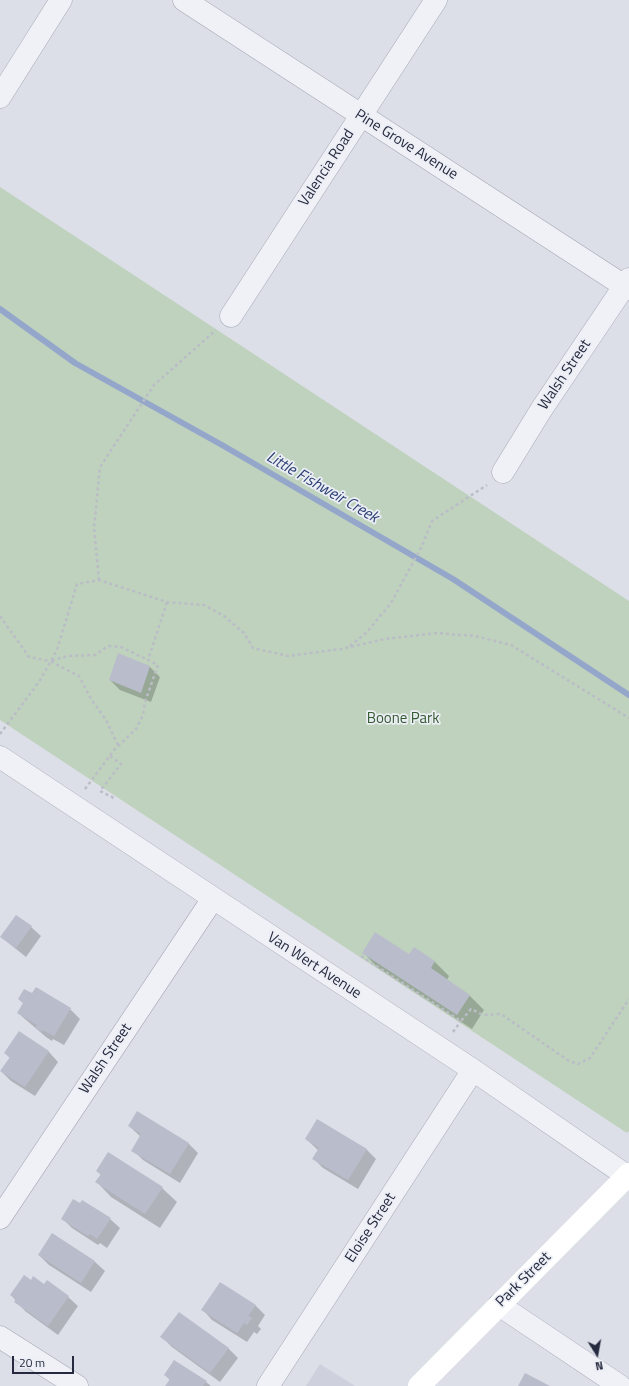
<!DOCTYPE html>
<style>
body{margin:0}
#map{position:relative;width:629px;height:1386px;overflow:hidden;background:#dcdfe8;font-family:"Titillium Web",sans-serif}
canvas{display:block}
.north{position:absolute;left:577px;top:1334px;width:40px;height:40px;-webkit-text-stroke:3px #eceef5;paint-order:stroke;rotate:169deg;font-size:11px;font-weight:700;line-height:16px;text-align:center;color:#252a3f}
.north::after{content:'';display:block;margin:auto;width:14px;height:18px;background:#252a3f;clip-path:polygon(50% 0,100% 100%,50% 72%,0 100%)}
.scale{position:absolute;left:12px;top:1356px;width:62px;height:18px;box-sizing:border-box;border:2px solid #252a3f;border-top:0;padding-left:5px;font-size:12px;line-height:14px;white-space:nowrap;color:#252a3f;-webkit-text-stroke:3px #eceef5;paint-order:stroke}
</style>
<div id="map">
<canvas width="629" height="1386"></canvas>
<div class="north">N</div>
<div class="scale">20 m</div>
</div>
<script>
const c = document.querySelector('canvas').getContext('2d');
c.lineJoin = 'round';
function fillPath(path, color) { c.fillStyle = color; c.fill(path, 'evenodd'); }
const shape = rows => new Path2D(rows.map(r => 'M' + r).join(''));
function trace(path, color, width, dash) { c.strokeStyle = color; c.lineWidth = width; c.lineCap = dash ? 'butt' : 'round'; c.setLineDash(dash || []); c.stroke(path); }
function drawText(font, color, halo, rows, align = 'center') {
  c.font = font + ' "Titillium Web",sans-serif'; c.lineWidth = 3.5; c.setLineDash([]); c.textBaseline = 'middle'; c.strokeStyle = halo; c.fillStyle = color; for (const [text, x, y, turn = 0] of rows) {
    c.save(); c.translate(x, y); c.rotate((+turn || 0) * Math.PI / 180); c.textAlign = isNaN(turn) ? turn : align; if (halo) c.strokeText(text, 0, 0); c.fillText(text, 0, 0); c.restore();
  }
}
fillPath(shape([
 [320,1364,355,1386,306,1386]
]), '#ced1dd');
fillPath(shape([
 [0,187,629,601,629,1131,627,1133,0,720]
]), '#bfd2bd');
fillPath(shape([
 [119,655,150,667,160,677,151,702,120,690,110,680],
 [31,927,41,936,26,957,1,937],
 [415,948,435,962,449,976,447,980,470,996,484,1010,472,1029,377,967,363,952,409,956],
 [19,999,70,1009,80,1019,64,1045,53,1039,52,1041,46,1037,18,1013,24,1004],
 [19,1033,49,1052,58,1062,35,1096,11,1081,1,1071,10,1058,5,1053],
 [129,1126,188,1143,198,1153,180,1183,143,1160,133,1150,141,1137],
 [306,1139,366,1149,376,1159,358,1189,323,1168,313,1158,318,1150],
 [109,1153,162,1188,177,1202,160,1228,111,1197,97,1182,101,1175,97,1171],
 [62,1218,110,1219,120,1228,107,1248,100,1243,98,1245,72,1228],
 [52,1234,95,1262,105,1271,91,1292,49,1265,39,1255],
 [31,1281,44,1285,68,1297,78,1306,58,1335,25,1311,11,1295],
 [255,1305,265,1315,258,1326,261,1329,257,1334,254,1332,247,1342,212,1320,203,1310],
 [162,1337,228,1348,238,1358,220,1382,172,1347],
 [165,1375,206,1382,211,1386,166,1386,170,1380]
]), '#0003');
trace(shape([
 [0,309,75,363,222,445,453,579,629,695]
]), '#95a6cb', 6);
fillPath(shape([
 [118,653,150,666,141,693,109,680],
 [16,915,32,926,16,948,0,937],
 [375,932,409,954,414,947,435,961,431,968,470,995,457,1015,362,953],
 [36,987,71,1008,54,1036,43,1030,42,1032,35,1028,37,1025,17,1013,23,1003,18,999,24,989,32,993],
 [19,1031,49,1051,25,1087,0,1071,10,1057,4,1053],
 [137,1111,189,1143,170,1174,131,1151,141,1134,128,1126],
 [317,1119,367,1149,348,1180,312,1159,319,1148,305,1139],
 [108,1152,163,1187,145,1214,95,1182,101,1174,96,1171],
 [73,1199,80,1203,82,1200,111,1218,97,1239,90,1234,88,1236,61,1219],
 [52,1233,95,1261,81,1283,38,1255],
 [24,1275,31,1280,33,1276,44,1284,47,1280,69,1296,48,1326,14,1302,16,1299,10,1295],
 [220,1282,256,1305,248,1316,252,1318,247,1325,244,1323,237,1333,201,1310],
 [179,1312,229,1348,210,1373,160,1337],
 [174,1360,207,1381,203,1386,165,1386,170,1379,164,1375],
 [525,1373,550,1386,518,1386]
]), '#b9bdcb');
const street = shape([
 [184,0,629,289],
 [0,97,61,0],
 [231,316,436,0],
 [503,472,541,410,629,279],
 [0,757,473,1070,627,1176],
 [0,1218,212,900],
 [499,1305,620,1386],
 [0,1337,77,1386],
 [268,1386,473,1070]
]);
trace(street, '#a5a9b5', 23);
trace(shape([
 [99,580,94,528,100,467,154,385,216,330],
 [0,616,29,657,50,661],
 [350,646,367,632,391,603,422,546,432,521,487,485],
 [0,734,39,682,57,650,77,584,99,580,167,602,204,605,224,616,244,633,253,648,288,656,341,649,385,639,437,633,475,636,511,645,629,718],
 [118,745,106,720,91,699,79,676,50,661,68,656,95,655,108,646,121,647,148,660],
 [110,756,121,764,100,791,114,798],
 [85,789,114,750,136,729,143,715,145,702,158,665,148,660,167,602],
 [361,956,461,1021,471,1009,483,1015,501,1014,569,1061,578,1064,590,1058,629,999],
 [453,1032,461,1021]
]), '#babdc6', 2.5, [3, 3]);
trace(street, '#eff1f6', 22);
trace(shape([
 [419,1386,629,1174]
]), '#fff', 22);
drawText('15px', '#252a3f', '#eceef5', [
 ["Pine Grove Avenue",406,145,32],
 ["Valencia Road",327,168,-57],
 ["Walsh Street",565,375,-56],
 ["Van Wert Avenue",314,966,33],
 ["Walsh Street",106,1059,-56],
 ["Eloise Street",371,1228,-57],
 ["Park Street",524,1280,-45]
]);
drawText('15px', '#335b32', '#eceef5', [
 ["Boone Park",403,719]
]);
drawText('italic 16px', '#2d4175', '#eceef5', [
 ["Little Fishweir Creek",322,488,30]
]);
</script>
